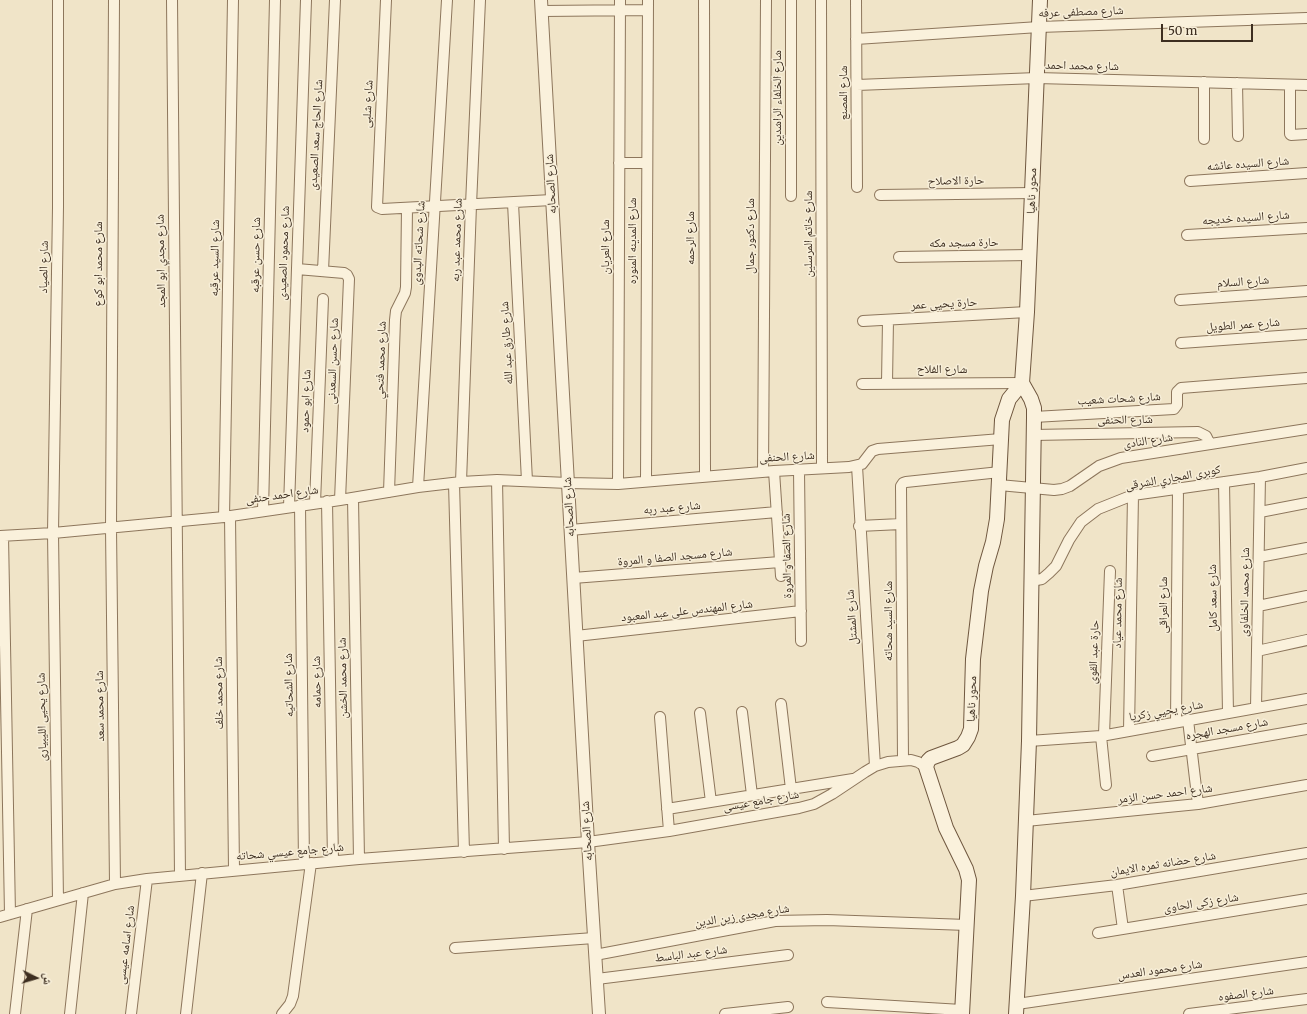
<!DOCTYPE html>
<meta charset="utf-8">
<style>
body{margin:0}
#map{position:relative;width:1307px;height:1014px;overflow:hidden;background:#f0e4c8;font-family:Merriweather,"Noto Naskh Arabic",serif}
canvas{display:block}
.north{position:absolute;left:16px;top:958px;width:40px;height:40px;-webkit-text-stroke:3px #f7eed8;paint-order:stroke;rotate:95deg;font-size:11px;font-weight:700;line-height:16px;text-align:center;color:#3d2e20}
.north::after{content:'';display:block;margin:auto;width:14px;height:18px;background:#3d2e20;clip-path:polygon(50% 0,100% 100%,50% 72%,0 100%)}
.scale{position:absolute;left:1161px;top:24px;width:92px;height:18px;box-sizing:border-box;border:2px solid #3d2e20;border-top:0;padding-left:5px;font-size:12px;line-height:14px;white-space:nowrap;color:#3d2e20;-webkit-text-stroke:3px #f7eed8;paint-order:stroke}
</style>
<div id="map">
<canvas width="1307" height="1014"></canvas>
<div class="north">ش</div>
<div class="scale">50 m</div>
</div>
<script>
const c = document.querySelector('canvas').getContext('2d');
c.lineJoin = 'round';
const shape = rows => new Path2D(rows.map(r => 'M' + r).join(''));
function trace(path, color, width, dash) { c.strokeStyle = color; c.lineWidth = width; c.lineCap = dash ? 'butt' : 'round'; c.setLineDash(dash || []); c.stroke(path); }
function drawText(font, color, halo, rows, align = 'center') {
  c.font = font + ' Merriweather,"Noto Naskh Arabic",serif'; c.lineWidth = 3; c.setLineDash([]); c.textBaseline = 'middle'; c.strokeStyle = halo; c.fillStyle = color; for (const [text, x, y, turn = 0] of rows) {
    c.save(); c.translate(x, y); c.rotate((+turn || 0) * Math.PI / 180); c.textAlign = isNaN(turn) ? turn : align; if (halo) c.strokeText(text, 0, 0); c.fillText(text, 0, 0); c.restore();
  }
}
const minor = shape([
 [114,0,111,528,115,884],
 [172,0,180,875],
 [386,0,377,207,382,209,552,200],
 [704,0,705,476],
 [821,0,822,468],
 [856,0,857,187],
 [542,11,647,10],
 [856,39,1039,27,1307,18],
 [1204,82,1204,139],
 [1237,83,1238,136],
 [857,85,1037,78,1307,85],
 [1290,85,1290,134,1291,135,1307,134],
 [619,163,646,163],
 [1190,181,1307,173],
 [880,195,1033,193],
 [791,196,791,0],
 [513,203,527,481],
 [1187,235,1307,228],
 [899,257,1030,255],
 [297,269,344,273,347,275,349,279,340,500],
 [323,271,335,0],
 [1180,300,1307,291],
 [863,321,1027,312],
 [1181,343,1307,334],
 [887,383,888,320],
 [862,384,1022,383],
 [1034,417,1174,409,1177,405,1177,392,1181,388,1307,378],
 [1033,435,1198,432,1206,436,1210,444],
 [857,466,875,766],
 [799,470,801,641],
 [774,471,781,576],
 [763,472,766,0],
 [497,480,504,849],
 [646,481,648,0],
 [461,482,471,205,480,0],
 [1224,482,1228,713],
 [454,483,464,852],
 [618,484,620,0],
 [999,485,1054,490,1062,489,1070,486,1099,466,1121,458,1307,429],
 [418,487,447,0],
 [389,492,395,320,396,311,405,293,406,287,407,208],
 [353,498,359,859],
 [327,501,333,861],
 [315,503,323,299],
 [300,505,304,864],
 [289,507,306,0],
 [263,511,275,0],
 [1260,512,1307,503],
 [230,516,234,870],
 [224,517,233,0],
 [859,526,901,524],
 [570,530,777,512],
 [0,536,53,533,224,517,340,500,418,487,461,482,497,480,568,483,618,484,774,471,849,467,862,464,872,451,878,449,1001,439],
 [3,536,10,914],
 [1259,557,1307,548],
 [573,578,780,562],
 [1031,581,1042,579,1049,573,1056,566,1069,540,1081,522,1098,509,1133,495,1260,477,1307,468],
 [1258,606,1307,596],
 [576,636,801,611],
 [1257,651,1307,640],
 [781,704,791,789],
 [1256,708,1260,477],
 [742,712,752,795],
 [700,713,711,802],
 [660,717,669,831],
 [1188,720,1198,804],
 [1176,722,1178,489],
 [1129,731,1133,495],
 [1104,735,1110,571],
 [1101,736,1106,785],
 [1029,741,1101,736,1307,699],
 [1152,756,1307,729],
 [903,760,901,486,903,483,906,482,1000,472],
 [667,809,853,779],
 [1026,821,1198,804,1307,785],
 [1117,885,1123,929],
 [1023,896,1117,885,1307,853],
 [58,900,53,533,58,207,58,0],
 [0,917,115,884,147,879,359,859,588,842,669,831,799,808,814,804,832,794,865,772,875,766,888,762,911,760,918,762,926,767],
 [1098,933,1307,899],
 [455,948,594,938],
 [595,955,775,921,827,920,967,925],
 [597,979,788,955],
 [827,1002,962,1010],
 [1017,1004,1307,962],
 [15,1014,27,909],
 [70,1014,83,893],
 [131,1014,147,879],
 [186,1014,202,873],
 [282,1014,290,1004,293,996,311,863],
 [725,1014,788,1007],
 [1189,1014,1307,999]
]);
const tertiary = shape([
 [541,0,588,842,599,1014]
]);
const secondary = shape([
 [962,1014,969,880,966,869,946,828,926,767,928,761,931,758,958,748,963,745,968,737,971,729,973,659,981,591,986,566,993,542,997,519,1002,420,1009,399,1022,383,1027,312,1040,0],
 [1016,1014,1023,896,1029,741,1034,417,1034,408,1031,399,1022,383]
]);
trace(minor, '#8d765c', 12);
trace(tertiary, '#8d765c', 14);
trace(secondary, '#6f573f', 16);
trace(minor, '#faf1dc', 10);
trace(tertiary, '#faf1dc', 12);
trace(secondary, '#faf1dc', 14);
drawText('12px', '#3d2e20', '#f7eed8', [
 ["شارع مصطفى عرفه",1081,12,-2],
 ["شارع محمد احمد",1082,66,1],
 ["شارع المصنع",844,93,-90],
 ["شارع الخلفاء الراشدين",778,98,-90],
 ["شارع شلبى",368,104,-87],
 ["شارع الحاج سعد الصعيدى",316,135,-87],
 ["شارع السيده عائشه",1248,164,-4],
 ["حارة الاصلاح",956,181,-1],
 ["شارع الصحابه",551,184,-93],
 ["محور ناهيا",1032,191,-88],
 ["شارع السيده خديجه",1246,218,-4],
 ["شارع خاتم المرسلين",809,234,-90],
 ["شارع دكتور جمال",751,236,-90],
 ["شارع الرحمه",691,238,-90],
 ["شارع محمد عبد ربه",457,240,-88],
 ["شارع المدينه المنوره",633,241,-90],
 ["شارع شحاته البدوى",419,243,-87],
 ["حارة مسجد مكه",964,243,-1],
 ["شارع العريان",606,247,-90],
 ["شارع محمود الصعيدى",284,253,-88],
 ["شارع حسن عرقبه",256,255,-89],
 ["شارع السيد عرقبه",215,258,-89],
 ["شارع مجدي ابو المجد",161,261,-91],
 ["شارع محمد ابو كوع",99,264,-90],
 ["شارع الصياد",44,267,-89],
 ["شارع السلام",1243,282,-4],
 ["حارة يحيى عمر",944,304,-3],
 ["شارع عمر الطويل",1243,325,-4],
 ["شارع طارق عبد الله",507,343,-93],
 ["شارع محمد فتحي",381,360,-88],
 ["شارع حسن السعدنى",333,361,-88],
 ["شارع الفلاح",942,370],
 ["شارع شحات شعيب",1119,399,-3],
 ["شارع ابو حمود",306,401,-88],
 ["شارع الحنفى",1125,420,-1],
 ["شارع النادى",1148,441,-9],
 ["شارع الحنفى",787,457,-3],
 ["كوبرى المجاري الشرقى",1173,478,-10],
 ["شارع احمد حنفى",282,495,-8],
 ["شارع الصحابه",569,507,-93],
 ["شارع عبد ربه",672,508,-5],
 ["شارع الصفا و المروة",787,556,-91],
 ["شارع مسجد الصفا و المروة",675,557,-5],
 ["شارع محمد الخلفاوى",1245,592,-89],
 ["شارع سعد كامل",1213,598,-91],
 ["شارع العراقى",1164,605,-90],
 ["شارع المهندس على عبد المعبود",687,611,-6],
 ["شارع محمد عياد",1118,613,-89],
 ["شارع المشتل",852,617,-94],
 ["شارع السيد شحاته",889,621,-90],
 ["حارة عبد القوى",1094,652,-88],
 ["شارع محمد الخشن",343,678,-91],
 ["شارع حمامه",317,682,-91],
 ["شارع الشحاتيه",289,685,-91],
 ["شارع محمد خلف",219,693,-91],
 ["محور ناهيا",972,699,-88],
 ["شارع محمد سعد",100,706,-91],
 ["شارع يحيي زكريا",1166,711,-10],
 ["شارع يحيى الليبيارى",42,717,-91],
 ["شارع مسجد الهجره",1227,729,-10],
 ["شارع احمد حسن الزمر",1165,794,-7],
 ["شارع جامع عيسى",761,801,-10],
 ["شارع الصحابه",587,831,-93],
 ["شارع جامع عيسي شحاته",290,852,-5],
 ["شارع حضانه ثمره الايمان",1163,864,-9],
 ["شارع زكى الحاوى",1201,903,-9],
 ["شارع مجدى زين الدين",742,916,-9],
 ["شارع اسامه عيسى",126,945,-83],
 ["شارع عبد الباسط",691,954,-7],
 ["شارع محمود العدس",1160,970,-8],
 ["شارع الصفوه",1246,994,-7]
]);
</script>
